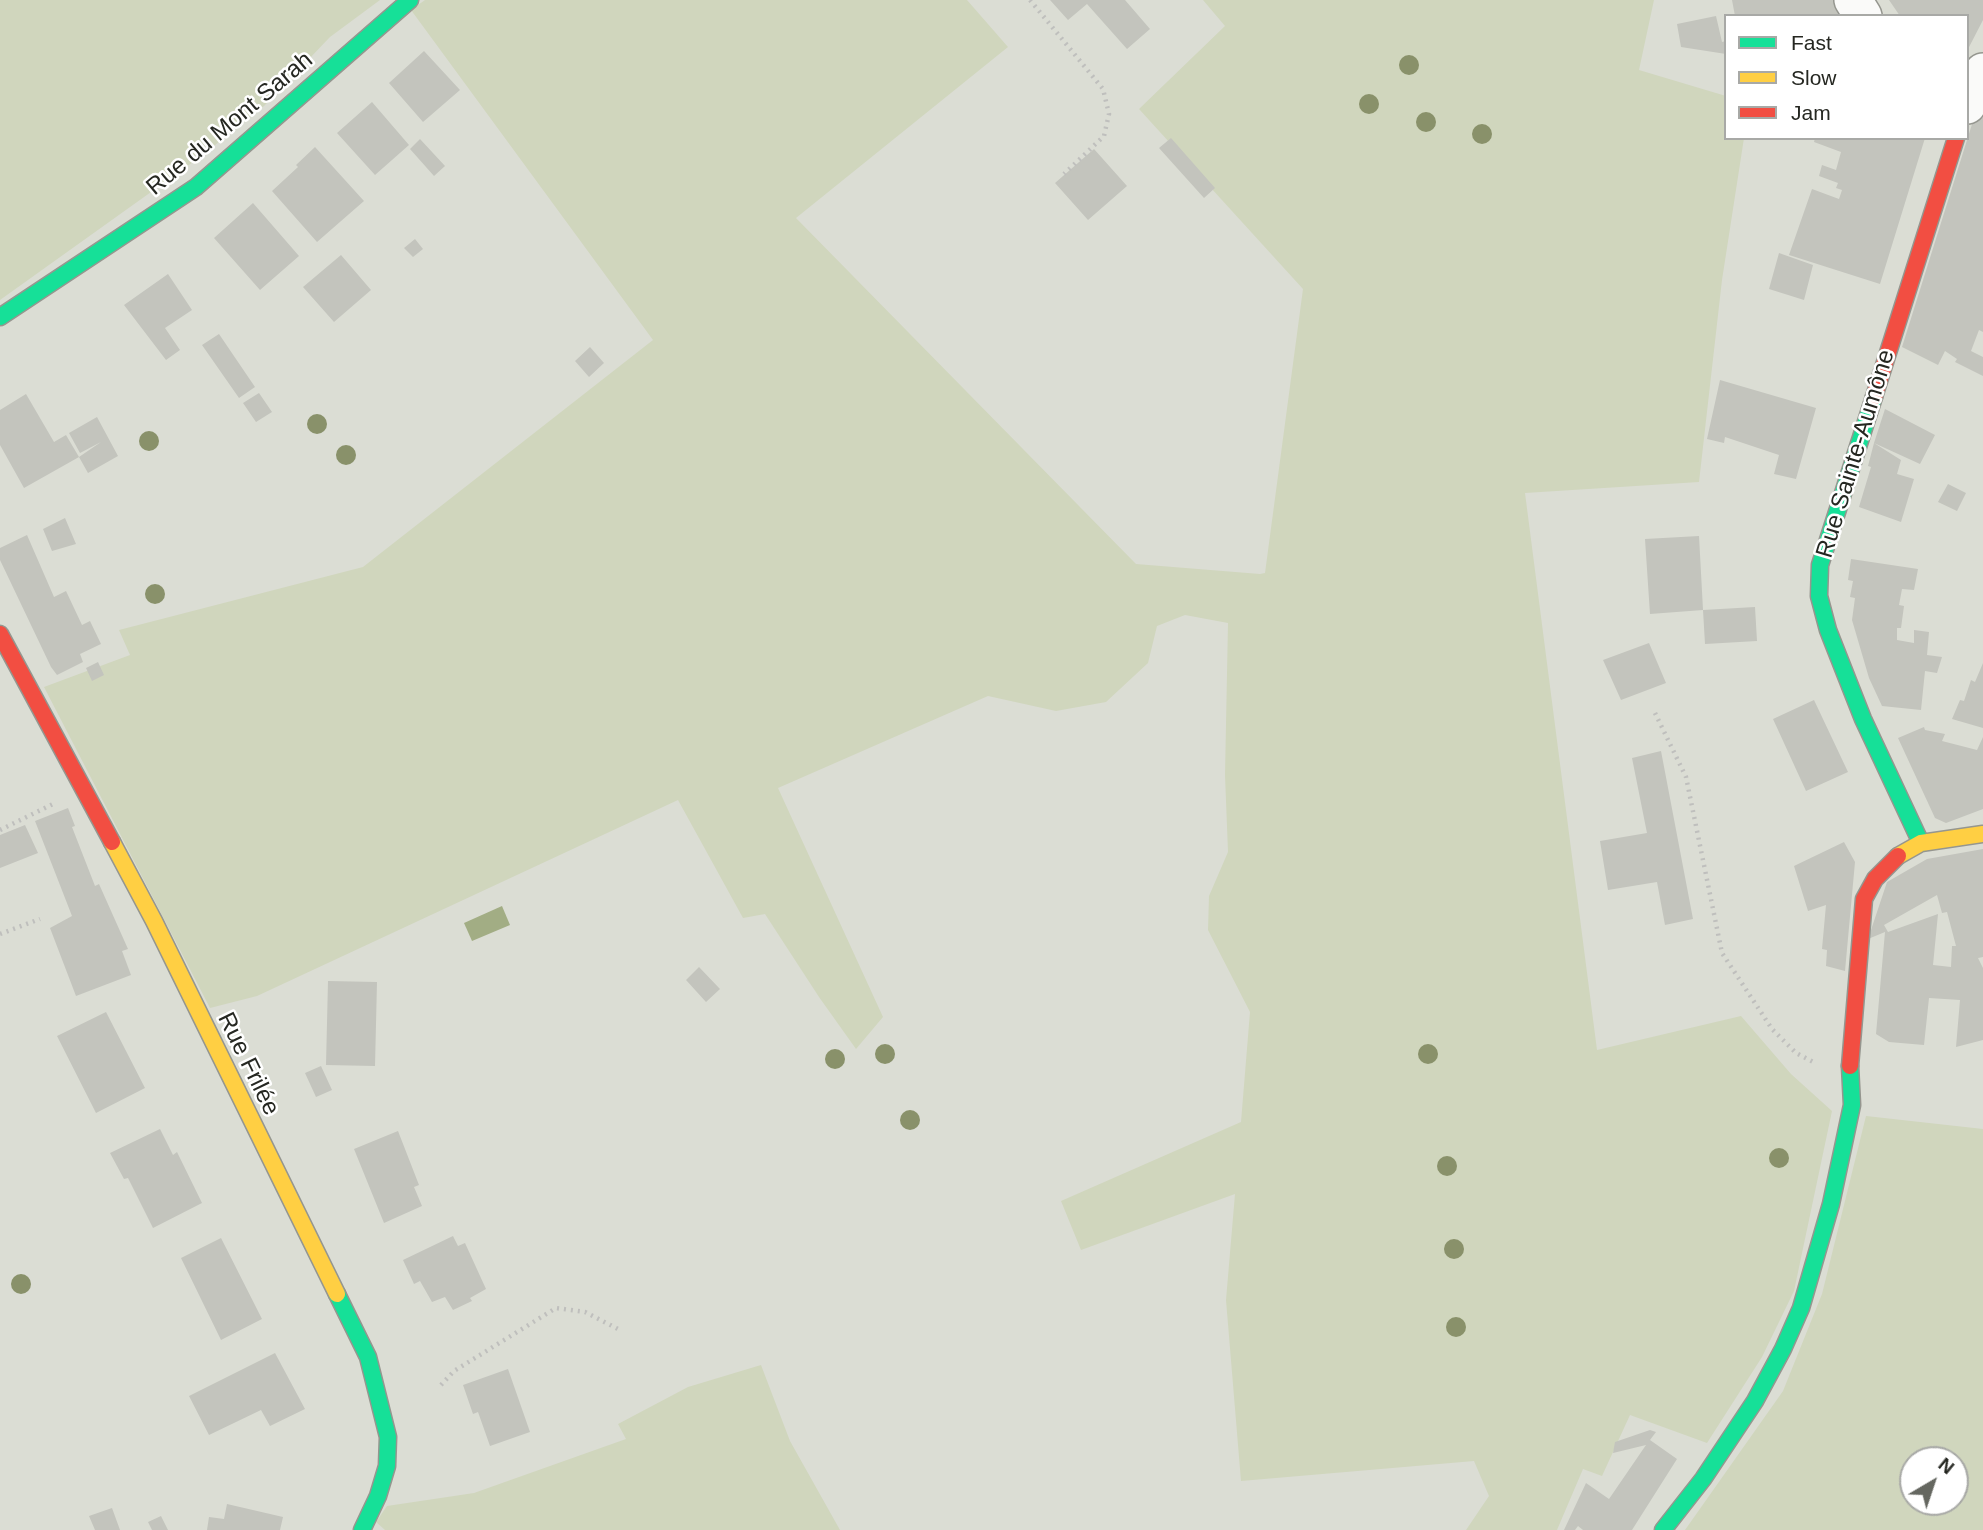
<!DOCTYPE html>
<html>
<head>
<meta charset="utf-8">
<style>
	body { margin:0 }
	#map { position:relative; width:1983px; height:1530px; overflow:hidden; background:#dbddd4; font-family:Arial,sans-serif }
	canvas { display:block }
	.legend { position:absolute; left:1724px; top:14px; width:245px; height:126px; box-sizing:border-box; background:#fff; border:2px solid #a8a9a6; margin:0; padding:9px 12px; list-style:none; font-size:21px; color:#252721 }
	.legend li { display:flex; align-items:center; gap:14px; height:35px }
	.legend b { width:35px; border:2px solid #a8a9a6 }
	.north { position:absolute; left:1899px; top:1446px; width:70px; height:70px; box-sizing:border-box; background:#fff; border:2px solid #a8a9a6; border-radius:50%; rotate:39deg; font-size:19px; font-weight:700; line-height:28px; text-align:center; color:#252721 }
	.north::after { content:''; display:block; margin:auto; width:24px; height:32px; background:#656760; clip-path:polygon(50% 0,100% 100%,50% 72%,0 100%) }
</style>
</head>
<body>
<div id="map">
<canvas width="1983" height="1530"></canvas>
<ul class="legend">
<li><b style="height:9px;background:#16e098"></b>Fast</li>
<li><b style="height:9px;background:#ffcf43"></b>Slow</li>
<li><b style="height:9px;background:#f24e42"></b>Jam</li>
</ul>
<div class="north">N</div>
</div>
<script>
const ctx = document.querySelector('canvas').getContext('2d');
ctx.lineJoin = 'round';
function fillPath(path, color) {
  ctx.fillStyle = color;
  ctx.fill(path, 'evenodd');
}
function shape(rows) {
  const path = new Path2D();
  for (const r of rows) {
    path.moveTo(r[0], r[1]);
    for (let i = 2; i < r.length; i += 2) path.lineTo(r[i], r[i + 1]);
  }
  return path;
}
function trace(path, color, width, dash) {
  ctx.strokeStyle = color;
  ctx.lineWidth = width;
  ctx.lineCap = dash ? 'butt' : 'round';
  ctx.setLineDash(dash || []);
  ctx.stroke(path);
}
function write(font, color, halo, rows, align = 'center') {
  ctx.font = font + ' Arial,sans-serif';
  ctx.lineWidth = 5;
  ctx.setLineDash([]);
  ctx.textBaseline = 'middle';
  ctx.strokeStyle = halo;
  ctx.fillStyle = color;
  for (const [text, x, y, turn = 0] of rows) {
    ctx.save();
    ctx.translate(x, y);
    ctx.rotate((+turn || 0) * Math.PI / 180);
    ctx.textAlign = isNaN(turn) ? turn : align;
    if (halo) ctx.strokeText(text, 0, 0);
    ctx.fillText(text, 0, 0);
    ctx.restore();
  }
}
const green = shape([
	[0,0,380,0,330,37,264,106,200,157,0,300],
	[425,0,967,0,1008,47,796,218,1136,564,1260,574,1265,573,1303,289,1139,109,1225,26,1203,0,1654,0,1639,70,1726,96,1726,138,1744,138,1722,280,1699,482,1525,493,1597,1050,1741,1016,1791,1074,1832,1111,1794,1291,1762,1357,1707,1443,1630,1415,1602,1476,1583,1469,1557,1530,1466,1530,1489,1496,1474,1461,1241,1481,1226,1300,1235,1194,1081,1250,1061,1201,1241,1122,1250,1012,1208,930,1209,896,1228,852,1225,775,1228,623,1185,615,1157,626,1148,663,1106,702,1056,711,988,696,778,788,883,1017,856,1049,819,997,765,914,743,918,678,800,257,996,210,1008,44,687,130,655,119,630,363,567,653,340,411,10],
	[1866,1116,1983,1129,1983,1530,1685,1530,1783,1391,1822,1294],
	[1913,1460,1955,1460,1955,1502,1913,1502],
	[761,1365,790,1441,840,1530,385,1530,376,1522,387,1506,474,1493,626,1439,618,1424,688,1387]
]);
const water = shape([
	[502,906,510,925,472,941,464,923]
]);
const building = shape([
	[1050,0,1125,0,1150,29,1127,49,1087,4,1068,20],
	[1732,0,1842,0,1845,16,1735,16],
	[1889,0,1983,0,1983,20,1967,51,1967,16,1900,16],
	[1716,16,1722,42,1726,41,1726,54,1681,47,1677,24],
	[424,51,460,90,423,122,389,83],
	[372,102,409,145,375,175,337,133],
	[1980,118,1983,118,1983,332,1979,330,1971,351,1983,357,1983,376,1955,362,1957,359,1945,351,1938,365,1902,347,1973,121],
	[1171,138,1215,188,1204,198,1159,148],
	[1815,138,1841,140,1842,138,1925,138,1880,284,1789,255,1812,189,1839,199,1842,190,1836,188,1838,183,1819,176,1822,165,1836,170,1841,152,1814,142],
	[420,139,445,166,434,176,410,149],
	[315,147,364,201,317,242,272,191,298,167,296,165],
	[1094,149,1127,186,1088,220,1055,183],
	[253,203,299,256,260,290,214,238],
	[415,239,423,249,413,257,404,248],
	[1779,253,1813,265,1804,300,1769,289],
	[341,255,371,290,334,322,303,287],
	[168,274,192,310,165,328,180,350,166,360,124,305],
	[219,334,255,387,239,398,202,345],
	[590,347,604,363,589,377,575,361],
	[1720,380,1816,408,1796,479,1774,474,1779,455,1725,437,1724,443,1707,439],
	[259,393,272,412,256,422,243,403],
	[26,394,54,442,66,435,79,457,24,488,0,445,0,410],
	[1885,409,1935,435,1920,464,1874,443,1901,460,1897,474,1914,479,1901,522,1859,507,1871,467,1868,466,1874,443],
	[97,417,118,456,88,473,79,457,101,442,80,453,69,433],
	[1948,484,1966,493,1957,511,1938,502],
	[65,518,76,544,52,551,43,529],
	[27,535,54,597,66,591,82,625,90,621,101,644,80,654,83,662,57,675,51,667,0,560,0,548],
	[1699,536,1703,610,1755,607,1757,641,1705,644,1703,610,1650,614,1645,539],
	[1851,559,1918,569,1914,590,1902,589,1899,605,1904,606,1901,628,1897,628,1897,640,1914,643,1914,630,1929,632,1927,655,1942,657,1937,673,1925,671,1921,710,1882,706,1869,678,1852,620,1855,598,1850,597,1853,581,1848,580],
	[1649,643,1666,683,1621,700,1603,660],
	[98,662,104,675,92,681,86,668],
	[1983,663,1983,728,1952,719,1960,700,1964,701,1971,680,1975,682],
	[1814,700,1848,772,1806,791,1773,719],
	[1924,727,1925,730,1945,734,1942,741,1977,750,1983,737,1983,809,1946,823,1935,818,1898,738],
	[1661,751,1693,919,1665,925,1657,882,1608,890,1600,841,1647,833,1632,758],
	[68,808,75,826,72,827,95,886,99,884,128,949,122,951,131,975,76,996,50,928,72,916,35,821],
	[25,825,38,853,0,868,0,835],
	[1844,842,1855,862,1845,971,1826,966,1827,950,1822,949,1826,905,1808,911,1794,866],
	[1983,849,1983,957,1978,958,1983,968,1983,1040,1956,1047,1960,1000,1929,998,1924,1045,1889,1042,1876,1034,1885,932,1868,939,1887,882,1927,859],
	[1937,895,1942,913,1947,912,1956,946,1952,946,1951,967,1933,965,1938,914,1888,932,1884,925],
	[699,967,720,989,706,1002,686,980],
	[328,981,377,982,375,1066,326,1065],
	[106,1012,145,1088,96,1113,57,1036],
	[321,1066,332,1090,316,1097,305,1073],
	[160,1129,173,1155,177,1152,202,1203,153,1228,128,1178,124,1179,110,1153],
	[398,1131,419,1185,414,1187,422,1206,384,1223,354,1149],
	[453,1236,458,1246,465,1243,486,1289,470,1298,472,1301,453,1310,445,1297,432,1302,420,1281,414,1284,403,1260],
	[221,1238,262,1319,221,1340,181,1258],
	[275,1353,305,1409,270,1426,261,1410,209,1435,189,1396],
	[508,1369,530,1432,490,1446,478,1412,473,1414,463,1385],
	[1650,1430,1656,1432,1650,1440,1677,1459,1632,1530,1583,1530,1578,1526,1575,1530,1564,1530,1586,1483,1609,1499,1646,1445,1613,1453,1615,1442],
	[227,1504,283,1517,280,1530,207,1530,209,1517,224,1519],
	[112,1508,120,1530,95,1530,89,1516],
	[161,1516,168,1530,152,1530,148,1522]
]);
const path = shape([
	[1030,0,1103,89,1109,114,1104,136,1064,174],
	[1655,713,1686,777,1722,953,1772,1029,1796,1053,1815,1063],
	[0,830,53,804],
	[0,934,40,919],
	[441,1385,454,1371,556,1308,585,1312,620,1330]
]);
const street = shape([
	[1853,0,1863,16],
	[1967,105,1983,72]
]);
const fast = shape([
	[0,317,196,187,410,0],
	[1874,397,1820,565,1819,596,1828,630,1863,719,1921,843],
	[337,1294,368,1357,388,1437,387,1466,378,1496,362,1530],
	[1663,1530,1703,1479,1755,1401,1783,1349,1801,1308,1831,1204,1852,1105,1850,1066]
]);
const slow = shape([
	[112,842,154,921,337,1294],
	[1898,856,1921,843,1983,834]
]);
const jam = shape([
	[1874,397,1956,138],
	[0,634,112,842],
	[1850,1066,1864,899,1875,879,1898,856]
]);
const trees = [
	[1409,65],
	[1369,104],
	[1426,122],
	[1482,134],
	[317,424],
	[149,441],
	[346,455],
	[155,594],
	[885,1054],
	[1428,1054],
	[835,1059],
	[910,1120],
	[1779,1158],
	[1447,1166],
	[1454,1249],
	[21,1284],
	[1456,1327]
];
const streetNames = [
	["Rue du Mont Sarah",230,124,-40],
	["Rue Sainte-Aumône",1856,454,-73],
	["Rue Frilée",248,1064,64]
];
fillPath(green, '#d0d6bd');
fillPath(water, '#a2ad84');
fillPath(building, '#c3c4bd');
trace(street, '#95968f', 40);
trace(fast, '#95968f', 19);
trace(slow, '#95968f', 19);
trace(jam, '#95968f', 19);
trace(path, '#bfbfbd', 4.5, [2, 5]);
trace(street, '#fafaf9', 37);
trace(fast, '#16e098', 16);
trace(slow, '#ffcf43', 16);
trace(jam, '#f24e42', 16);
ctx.fillStyle = '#89916a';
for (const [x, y] of trees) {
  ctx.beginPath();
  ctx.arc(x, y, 10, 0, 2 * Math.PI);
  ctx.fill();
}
write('24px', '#252721', '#fff', streetNames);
</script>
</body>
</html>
